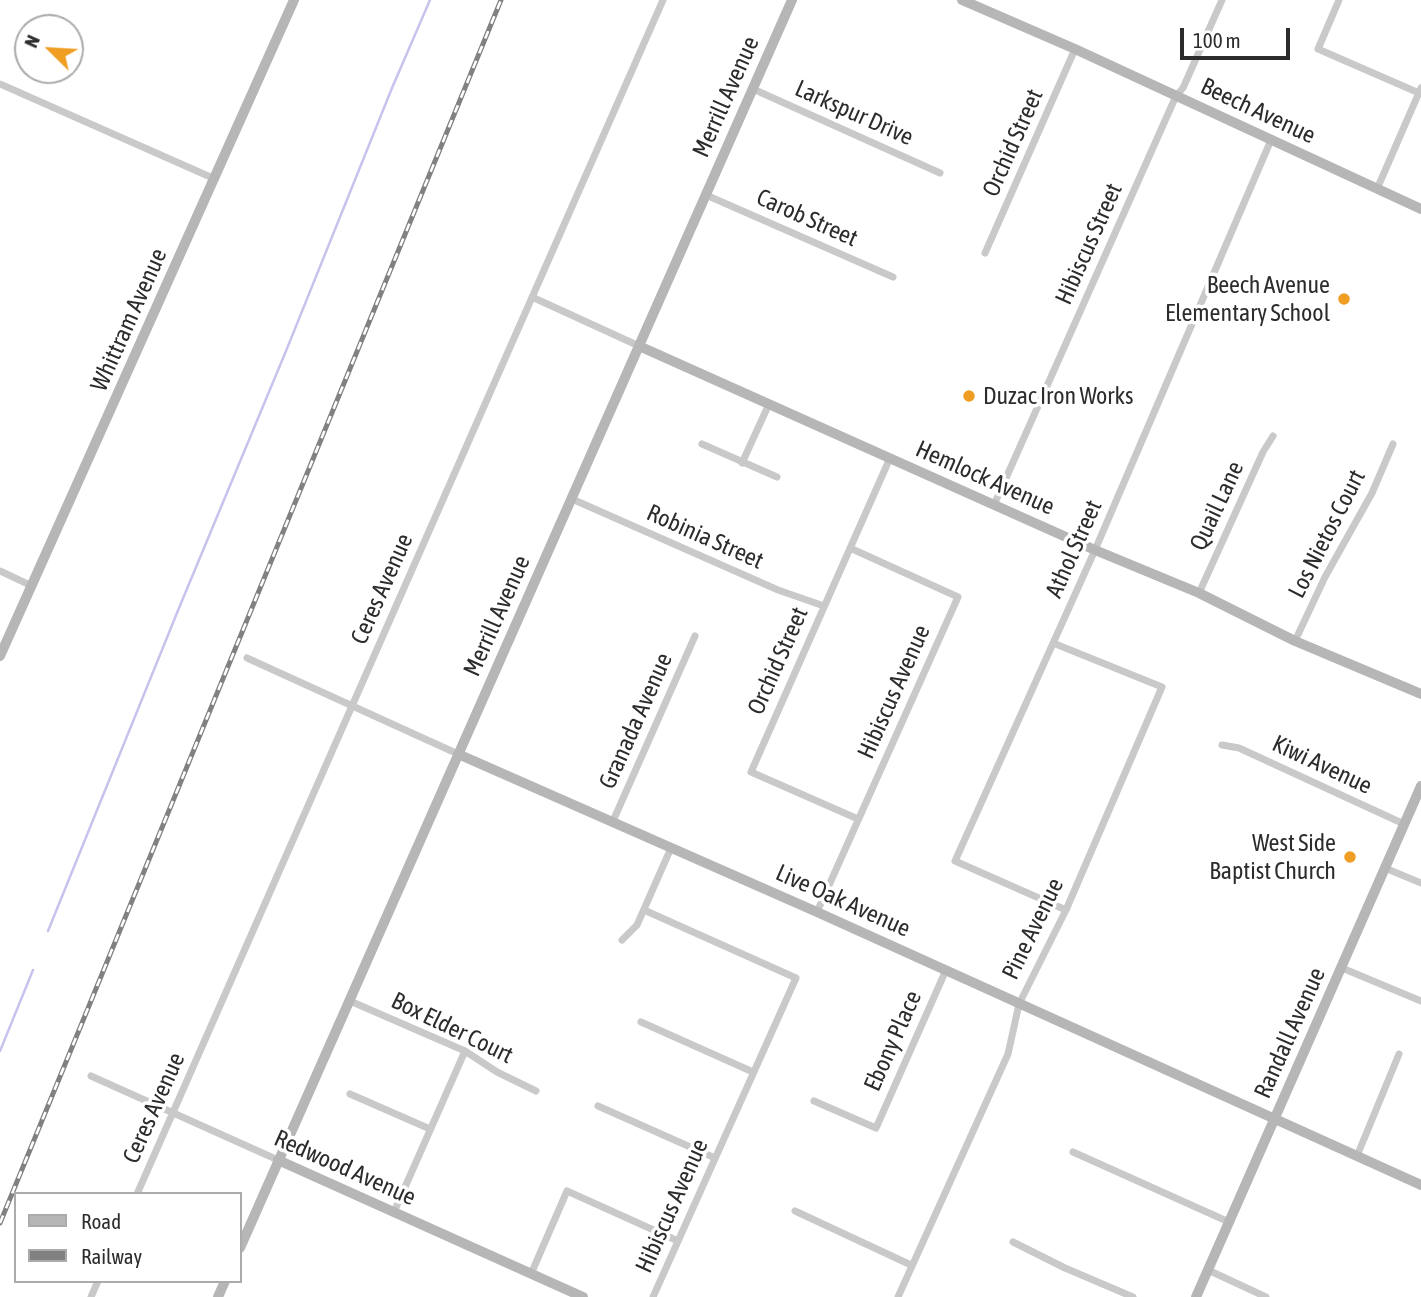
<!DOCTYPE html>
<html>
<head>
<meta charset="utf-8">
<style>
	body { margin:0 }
	#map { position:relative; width:1421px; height:1297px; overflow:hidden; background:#fff; font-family:"Asap Condensed",sans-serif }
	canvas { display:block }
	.legend { position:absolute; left:14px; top:1192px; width:228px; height:91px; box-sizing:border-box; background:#fff; border:2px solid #ababab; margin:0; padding:9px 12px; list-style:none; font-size:21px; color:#2c2c2c }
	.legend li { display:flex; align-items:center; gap:14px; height:35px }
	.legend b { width:35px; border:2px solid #ababab }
	.north { position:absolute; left:14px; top:14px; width:70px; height:70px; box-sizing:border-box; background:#fff; border:2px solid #ababab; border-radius:50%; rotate:294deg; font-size:19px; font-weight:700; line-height:28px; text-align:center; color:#2c2c2c }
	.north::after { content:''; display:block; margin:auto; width:24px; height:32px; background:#ef9e23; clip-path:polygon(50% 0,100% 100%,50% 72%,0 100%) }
	.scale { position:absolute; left:1180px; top:28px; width:110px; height:32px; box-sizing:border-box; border:4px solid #2c2c2c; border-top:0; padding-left:9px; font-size:21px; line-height:24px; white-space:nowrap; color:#2c2c2c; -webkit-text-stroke:5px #fff; paint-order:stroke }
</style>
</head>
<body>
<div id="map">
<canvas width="1421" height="1297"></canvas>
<ul class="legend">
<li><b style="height:9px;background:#b6b6b6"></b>Road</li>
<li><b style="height:9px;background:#818181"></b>Railway</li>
</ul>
<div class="north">N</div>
<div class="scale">100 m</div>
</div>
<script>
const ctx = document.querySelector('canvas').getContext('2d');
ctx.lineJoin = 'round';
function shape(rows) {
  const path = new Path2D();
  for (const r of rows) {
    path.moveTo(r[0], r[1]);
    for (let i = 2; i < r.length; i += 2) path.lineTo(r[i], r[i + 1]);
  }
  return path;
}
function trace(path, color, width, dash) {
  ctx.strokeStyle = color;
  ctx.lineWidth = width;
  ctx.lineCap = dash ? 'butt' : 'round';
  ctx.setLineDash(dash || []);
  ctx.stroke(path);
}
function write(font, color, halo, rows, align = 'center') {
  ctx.font = font + ' "Asap Condensed",sans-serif';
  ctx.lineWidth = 7;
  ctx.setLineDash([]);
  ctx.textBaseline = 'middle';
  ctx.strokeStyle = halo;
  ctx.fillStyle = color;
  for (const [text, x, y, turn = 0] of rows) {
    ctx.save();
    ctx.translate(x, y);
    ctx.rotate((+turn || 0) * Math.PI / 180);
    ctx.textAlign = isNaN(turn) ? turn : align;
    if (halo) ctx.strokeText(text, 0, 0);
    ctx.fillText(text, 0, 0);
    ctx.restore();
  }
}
const stream = shape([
	[48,931,179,608,286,351,392,88,430,0],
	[0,1051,33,970]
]);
const street = shape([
	[1339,0,1318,49,1419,93],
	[0,84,215,179],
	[753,89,940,173],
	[1377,189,1421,88],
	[706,195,893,277],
	[985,253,1075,49],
	[532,297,639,346],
	[702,444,777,477],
	[742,463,769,404],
	[572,499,778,590,824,606],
	[994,505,1176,96,1183,88,1222,0],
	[0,571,32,586],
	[1199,593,1263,452,1273,436],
	[1295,641,1325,577,1372,493,1393,444],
	[247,658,458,754],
	[1222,745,1239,748,1404,824],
	[858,819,751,772,890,458],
	[613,821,695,636],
	[1385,868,1421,883],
	[644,910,796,978,653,1297],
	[1066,910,955,861,1095,550,1271,140],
	[817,912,958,597,850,548],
	[622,940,637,925,671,848],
	[1342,968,1421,1001],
	[350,1001,465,1051,497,1072,536,1091],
	[641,1022,753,1072],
	[91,1076,278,1160],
	[350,1094,430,1129],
	[814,1101,876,1128,946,970],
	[598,1106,715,1158],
	[1073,1152,1229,1222],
	[1357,1156,1399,1054],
	[137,1194,663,0],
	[795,1211,911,1265],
	[394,1212,465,1051],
	[1013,1242,1065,1268,1133,1297],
	[1208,1270,1266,1297],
	[531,1274,567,1191,678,1241],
	[91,1297,98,1281],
	[898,1297,1008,1054,1019,1004,1066,910,1162,687,1053,643]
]);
const secondary = shape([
	[962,0,1075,49,1421,209],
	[639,346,1095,550,1199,593,1295,641,1421,694],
	[0,656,294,0],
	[458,754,817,912,1421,1185],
	[278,1160,583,1297],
	[240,1248,792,0],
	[218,1297,225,1281],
	[1196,1297,1421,786]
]);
const rail = shape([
	[0,1223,501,0]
]);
const markers = [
	[1344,299,7,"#ef9e23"],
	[969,396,7,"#ef9e23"],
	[1350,857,7,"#ef9e23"]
];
const streetNames = [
	["Merrill Avenue",726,97,-66],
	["Beech Avenue",1258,111,25],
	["Larkspur Drive",854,113,24],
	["Orchid Street",1013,143,-66],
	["Carob Street",807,218,24],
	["Hibiscus Street",1089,244,-66],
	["Whittram Avenue",129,320,-66],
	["Hemlock Avenue",985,478,24],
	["Quail Lane",1217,506,-65],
	["Los Nietos Court",1327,534,-63],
	["Robinia Street",705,537,24],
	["Athol Street",1074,549,-66],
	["Ceres Avenue",382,589,-66],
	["Merrill Avenue",497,616,-66],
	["Orchid Street",778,661,-66],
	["Hibiscus Avenue",894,692,-66],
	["Granada Avenue",636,721,-66],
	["Kiwi Avenue",1322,765,25],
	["Live Oak Avenue",843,901,24],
	["Pine Avenue",1033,929,-64],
	["Box Elder Court",452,1028,26],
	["Randall Avenue",1290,1033,-66],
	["Ebony Place",893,1041,-66],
	["Ceres Avenue",154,1108,-66],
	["Redwood Avenue",345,1168,24],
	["Hibiscus Avenue",672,1206,-66]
];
const poiNames = [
	["Beech Avenue",1330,285],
	["Elementary School",1330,313],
	["Duzac Iron Works",983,396,"left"],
	["West Side",1336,843],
	["Baptist Church",1336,871]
];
trace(stream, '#c6c3ed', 2.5);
trace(street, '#c9c9c9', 7);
trace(secondary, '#b6b6b6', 10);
trace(rail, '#818181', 5);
trace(rail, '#fff', 2.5, [8]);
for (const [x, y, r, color] of markers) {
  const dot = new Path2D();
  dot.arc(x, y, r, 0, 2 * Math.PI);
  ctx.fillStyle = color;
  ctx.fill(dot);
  trace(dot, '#fff', 2.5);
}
write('24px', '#2c2c2c', '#fff', streetNames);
write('24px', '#2c2c2c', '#fff', poiNames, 'right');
</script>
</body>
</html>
